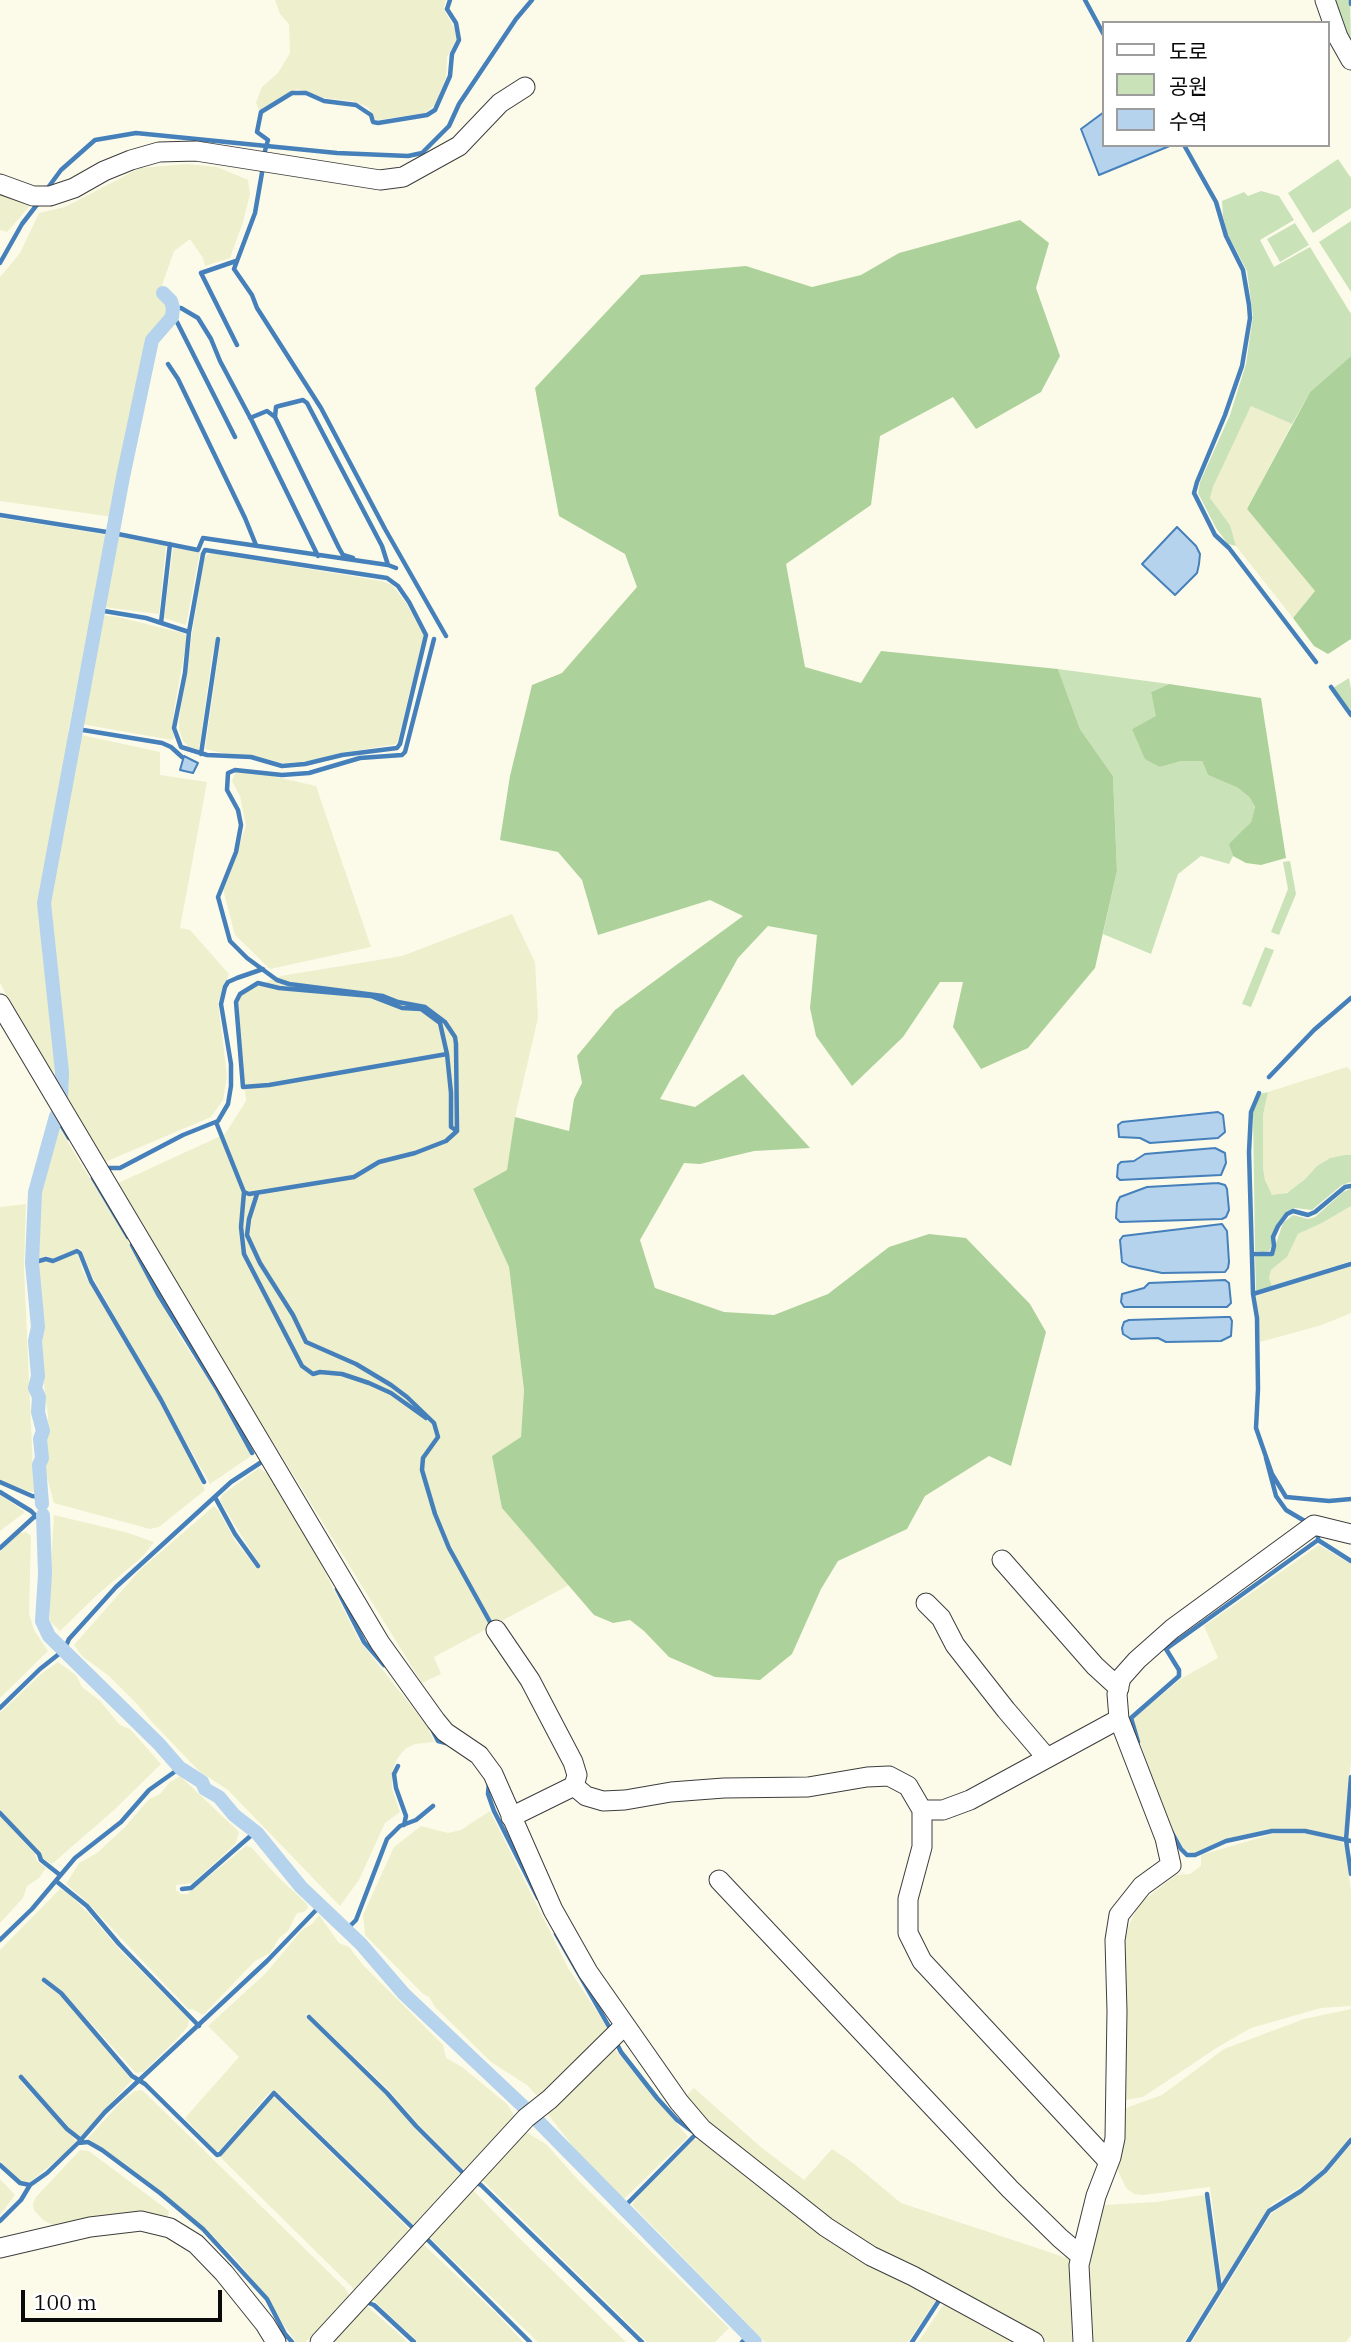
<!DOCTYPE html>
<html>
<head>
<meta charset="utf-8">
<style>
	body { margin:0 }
	#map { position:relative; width:1351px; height:2342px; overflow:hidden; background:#fcfbea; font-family:"IBM Plex Serif","Noto Sans KR",serif }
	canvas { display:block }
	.legend { position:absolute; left:1102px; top:21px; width:228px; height:126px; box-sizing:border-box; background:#fff; border:2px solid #9d9d9d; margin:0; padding:9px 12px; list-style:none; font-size:21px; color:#0a0a0a }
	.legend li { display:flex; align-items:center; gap:14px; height:35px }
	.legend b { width:35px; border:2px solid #9d9d9d }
	.scale { position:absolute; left:21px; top:2290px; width:201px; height:32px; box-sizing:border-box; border:4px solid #0a0a0a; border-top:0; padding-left:9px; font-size:21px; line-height:24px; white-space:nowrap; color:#0a0a0a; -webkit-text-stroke:5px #fff; paint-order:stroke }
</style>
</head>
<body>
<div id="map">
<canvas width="1351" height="2342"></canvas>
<ul class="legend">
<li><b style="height:9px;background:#fff"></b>도로</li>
<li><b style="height:19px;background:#cae2b8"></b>공원</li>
<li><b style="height:19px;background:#b5d3ed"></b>수역</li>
</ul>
<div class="scale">100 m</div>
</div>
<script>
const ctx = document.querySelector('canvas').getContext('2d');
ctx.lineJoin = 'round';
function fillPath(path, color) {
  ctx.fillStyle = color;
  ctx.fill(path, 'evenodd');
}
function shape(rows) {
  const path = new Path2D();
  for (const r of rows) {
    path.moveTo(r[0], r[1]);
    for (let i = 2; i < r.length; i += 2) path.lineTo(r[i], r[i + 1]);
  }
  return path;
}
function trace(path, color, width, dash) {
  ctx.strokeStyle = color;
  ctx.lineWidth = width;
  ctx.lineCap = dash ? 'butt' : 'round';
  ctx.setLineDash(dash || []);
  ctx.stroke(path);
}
const farmland = shape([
	[275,0,446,0,444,6,445,12,454,27,457,38,447,57,446,77,436,104,425,113,378,120,374,119,368,107,352,101,324,98,297,89,259,110,256,103,262,87,278,73,290,53,289,24,280,14],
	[187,164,217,167,248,180,250,194,243,222,230,258,205,266,203,258,190,239,174,251,160,291,169,302,171,309,170,315,150,337,113,517,0,501,0,277,20,253,39,213,65,207,140,168],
	[0,190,34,201,7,232,0,230],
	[1251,406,1292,424,1247,509,1315,591,1293,618,1236,546,1230,525,1210,498,1213,487],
	[0,518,108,535,68,732,160,752,160,775,207,782,180,928,190,930,229,974,218,1002,227,1076,223,1100,211,1117,105,1162,25,1030,0,983],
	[116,536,166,546,159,614,103,607],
	[173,548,200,552,186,625,164,618],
	[212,553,382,581,392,585,406,603,424,635,397,744,341,753,303,762,282,763,251,755,236,756,205,749,221,636,217,637,212,656,199,750,189,747,183,741,179,729,179,720,193,627,204,560,207,554],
	[101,615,118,617,183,633,187,637,174,711,172,730,174,737,172,740,81,724],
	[237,768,316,786,371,947,270,969,235,935,223,889,246,826,240,796,232,781],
	[512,914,535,962,538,1018,515,1117,508,1170,473,1190,509,1267,524,1390,521,1437,502,1508,569,1585,434,1657,441,1674,422,1683,114,1185,225,1134,246,1101,238,1017,239,996,256,986,281,976,402,956],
	[1347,1067,1351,1071,1351,1155,1330,1158,1317,1166,1295,1189,1280,1195,1272,1195,1265,1180,1263,1168,1263,1115,1268,1092],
	[58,1126,129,1243,180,1337,215,1390,251,1456,210,1484,92,1276,82,1251,79,1248,53,1259,48,1256,36,1259,37,1192],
	[26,1204,24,1268,34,1492,22,1490,0,1480,0,1207],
	[1351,1206,1351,1261,1272,1286,1269,1278,1271,1270,1287,1257,1298,1234,1322,1223],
	[78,1253,83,1272,163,1407,205,1490,159,1527,150,1529,54,1503,46,1473,48,1415,41,1364,43,1323,37,1265,46,1261,54,1263],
	[1351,1266,1351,1313,1322,1325,1260,1342,1256,1296],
	[259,1468,268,1474,309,1540,359,1640,427,1726,434,1742,415,1744,405,1749,397,1759,392,1771,392,1789,400,1812,385,1823,359,1880,340,1906,228,1790,199,1771,152,1722,136,1703,109,1676,82,1656,74,1645,140,1570,214,1506,218,1510,236,1542,257,1569,261,1567,220,1501,222,1495],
	[0,1495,25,1512,0,1531],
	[54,1515,125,1532,154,1542,143,1556,97,1595,60,1631,50,1621,49,1596],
	[26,1532,31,1536,29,1614,34,1630,48,1651,0,1698,0,1552,19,1533],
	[1319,1545,1351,1564,1351,1760,1344,1838,1305,1829,1270,1829,1225,1839,1195,1853,1191,1852,1184,1849,1170,1825,1152,1779,1133,1719,1182,1678,1218,1658,1204,1626],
	[58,1662,76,1675,82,1687,100,1701,120,1725,130,1729,161,1764,114,1810,52,1864,42,1858,0,1809,0,1713,41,1674],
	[180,1776,239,1832,236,1843,219,1859,192,1883,176,1885,176,1890,181,1894,187,1894,246,1846,252,1848,277,1876,307,1904,308,1908,304,1912,297,1913,288,1931,279,1938,270,1953,255,1961,203,2015,192,2009,189,2010,85,1900,66,1884,79,1863,97,1853,125,1827,149,1799,160,1794,169,1783],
	[490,1811,568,1968,610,2031,540,2099,527,2085,491,2062,435,2007,429,1997,423,1994,365,1935,363,1915,394,1847,421,1826,448,1833,461,1830],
	[0,1816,35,1854,37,1861,46,1868,39,1878,27,1886,23,1898,0,1923],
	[1272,1834,1308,1834,1332,1839,1342,1842,1345,1847,1351,1891,1351,2006,1321,2008,1251,2028,1218,2047,1143,2097,1125,2100,1124,2067,1127,2050,1123,1950,1129,1925,1139,1904,1176,1875,1190,1874,1201,1866,1201,1855],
	[60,1889,67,1892,91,1916,119,1949,189,2019,188,2026,177,2039,143,2072,136,2073,61,1990,43,1978,43,1983,60,1995,132,2080,81,2136,76,2135,23,2076,19,2076,22,2083,76,2141,65,2153,30,2182,20,2181,0,2161,0,1950],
	[319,1915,339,1943,349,1947,363,1965,443,2045,446,2058,462,2067,507,2104,515,2117,469,2175,417,2123,389,2090,308,2013,306,2017,386,2095,418,2132,465,2179,419,2230,275,2090,268,2094,219,2151,216,2151,185,2118,239,2057,208,2026,266,1973,302,1930,312,1924],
	[1351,2009,1351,2136,1323,2170,1299,2188,1272,2204,1222,2282,1210,2187,1143,2195,1134,2194,1126,2188,1118,2171,1117,2163,1122,2150,1126,2108,1162,2095,1224,2049,1304,2019],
	[613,2047,688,2137,623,2200,574,2148,544,2109],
	[694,2088,762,2148,804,2180,832,2149,853,2163,901,2203,1070,2259,1072,2342,1048,2342,873,2249,825,2216,734,2146,684,2098],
	[142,2090,345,2288,351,2298,311,2338,305,2342,296,2342,281,2321,269,2299,234,2257,205,2228,161,2191,88,2138,123,2100,135,2091],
	[274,2097,414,2234,356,2294,352,2287,220,2157,270,2098],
	[526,2132,546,2144,581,2183,729,2328,715,2342,647,2342,483,2181,481,2177],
	[694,2139,702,2141,753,2183,852,2255,936,2300,908,2342,765,2342,632,2205,639,2195],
	[1351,2144,1351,2335,1346,2342,1192,2342,1271,2214,1327,2173],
	[80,2150,89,2151,169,2211,167,2221,57,2227,43,2220,34,2210,33,2204,36,2197],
	[0,2179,15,2195,0,2215],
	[471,2188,518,2237,626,2342,538,2342,427,2235],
	[1202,2195,1206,2196,1218,2289,1184,2342,1091,2342,1089,2275,1092,2245,1104,2205,1156,2202],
	[420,2241,498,2315,523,2342,418,2342,369,2296],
	[944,2304,1013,2342,918,2342],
	[366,2305,399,2334,407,2342,332,2342]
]);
const green = shape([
	[1333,0,1350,0,1351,45],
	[1338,159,1351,178,1351,208,1313,233,1288,193],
	[1261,191,1279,196,1294,220,1260,240,1274,267,1310,247,1351,314,1351,356,1310,392,1292,424,1251,406,1213,487,1210,498,1230,525,1236,546,1228,544,1216,528,1198,493,1200,482,1230,415,1246,364,1253,316,1247,271,1227,233,1223,216,1222,201,1244,192,1248,196],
	[1351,221,1351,292,1319,242],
	[1295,223,1309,245,1280,262,1267,239],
	[1058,669,1169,684,1151,692,1157,716,1132,729,1160,767,1182,761,1202,761,1208,775,1238,788,1251,799,1255,808,1251,822,1230,844,1233,856,1229,864,1201,856,1178,874,1151,954,1103,934,1117,871,1113,776,1080,729],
	[1349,678,1351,689,1351,712,1333,688],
	[1290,861,1296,894,1279,935,1271,932,1288,889,1283,862],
	[1265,947,1274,950,1251,1007,1242,1004],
	[1268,1092,1263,1115,1263,1168,1265,1180,1272,1195,1287,1193,1304,1180,1317,1166,1330,1158,1345,1155,1351,1155,1351,1182,1342,1185,1312,1210,1295,1208,1287,1211,1276,1225,1271,1237,1272,1246,1269,1251,1263,1252,1255,1251,1253,1113,1255,1103,1260,1094],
	[1351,1188,1351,1206,1322,1223,1298,1234,1287,1257,1271,1270,1269,1278,1272,1286,1256,1291,1255,1256,1272,1255,1283,1223,1293,1215,1308,1219,1315,1217,1342,1193]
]);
const forest = shape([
	[1020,220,1049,243,1036,288,1060,356,1041,392,976,429,953,397,880,436,871,505,786,564,805,667,861,683,881,651,1058,669,1080,729,1113,776,1117,871,1095,968,1028,1048,981,1069,953,1027,963,982,940,982,903,1037,852,1086,816,1036,810,1008,817,935,768,926,738,958,660,1099,695,1107,743,1074,810,1148,754,1151,700,1164,684,1163,640,1240,655,1288,724,1312,774,1315,828,1294,889,1247,929,1234,966,1238,1030,1304,1046,1332,1011,1466,989,1456,925,1496,907,1529,838,1561,821,1589,792,1654,760,1680,715,1677,669,1657,644,1631,630,1620,613,1623,594,1615,502,1508,492,1456,521,1437,524,1390,509,1267,473,1189,507,1170,515,1117,569,1131,574,1099,582,1083,577,1056,615,1010,743,916,710,900,598,935,582,880,558,852,500,840,510,776,532,685,562,673,637,587,625,554,559,516,535,388,641,275,746,266,812,287,861,275,899,253],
	[1351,356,1351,639,1328,654,1314,646,1293,618,1315,591,1247,509,1310,392],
	[1169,684,1261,698,1286,858,1261,865,1246,863,1233,856,1229,844,1251,822,1255,807,1250,798,1238,788,1208,775,1202,761,1182,761,1160,767,1145,759,1132,729,1156,716,1151,692]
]);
const water = shape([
	[1104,112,1104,145,1172,145,1099,175,1081,129,1104,112],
	[1177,527,1196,546,1200,554,1199,564,1197,573,1175,595,1142,564,1177,527],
	[184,756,198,763,193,773,180,770,184,756],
	[1218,1112,1223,1115,1225,1132,1218,1138,1150,1143,1140,1138,1119,1137,1118,1125,1122,1122,1218,1112],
	[1215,1148,1225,1153,1226,1163,1221,1175,1120,1180,1117,1177,1118,1165,1121,1162,1134,1161,1145,1154,1215,1148],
	[1218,1183,1225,1185,1227,1189,1229,1210,1226,1217,1222,1219,1120,1222,1116,1218,1117,1203,1120,1197,1147,1187,1218,1183],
	[1222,1224,1227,1231,1229,1262,1228,1268,1225,1272,1162,1273,1129,1266,1122,1262,1120,1240,1123,1236,1222,1224],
	[1225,1280,1229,1283,1231,1303,1227,1307,1124,1307,1121,1302,1122,1294,1144,1288,1149,1283,1225,1280],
	[1225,1317,1230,1317,1232,1321,1231,1336,1221,1341,1166,1342,1158,1338,1131,1339,1123,1334,1122,1328,1124,1322,1129,1320,1225,1317]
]);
const stream = shape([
	[1085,0,1104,35],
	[1351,0,1351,4],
	[1184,145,1216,202,1226,236,1243,270,1249,305,1250,318,1242,366,1225,415,1197,482,1194,493,1215,535,1229,548,1316,662],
	[263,158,268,140,257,132,261,112,292,93,306,93,324,101,356,105,371,115,373,122,378,123,427,115,435,110,450,76,452,54,459,40,456,23,447,9,450,0],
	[263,167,255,213,234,269,252,295,257,308,321,408,385,529,446,636],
	[47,189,61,170,95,140,136,133,337,153,408,156,422,153,449,126,459,104,516,19,532,0],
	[236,261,201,273,237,345],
	[0,263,22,224,39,202],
	[173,308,181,308,198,318,211,339,220,361,252,421,318,556],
	[172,317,177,322,235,437],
	[168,364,178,379,245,518,256,545],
	[275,417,339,548,343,555,353,558],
	[250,418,267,411,275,417,276,407,279,406,303,400,307,403,382,546,388,565],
	[0,515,113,533,198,550,203,538,388,565,396,568],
	[98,610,146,618,189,632,203,554,205,550,387,578,398,586,409,602,426,635,400,744,397,748,342,755,305,764,282,766,251,757,207,755,181,747,174,728,185,673,189,632],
	[161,623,170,544],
	[1331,687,1351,715],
	[77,729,162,743,171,747,182,757],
	[201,754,218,639],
	[440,1023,421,1009,402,1008,371,996,279,988,258,983,240,994,236,1002,243,1087,269,1085,447,1054],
	[440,1023,447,1054,451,1093,451,1127,457,1131],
	[1269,1077,1314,1030,1351,998],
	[1259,1093,1251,1112,1249,1152,1253,1294,1257,1318,1258,1389,1256,1428,1272,1474,1286,1497,1329,1501,1351,1499],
	[57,1118,69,1138],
	[216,1122,244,1192,249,1194,354,1177,379,1162,415,1153,446,1141,457,1131,456,1044,455,1037,445,1022,425,1007,398,1002,383,996,289,984,277,980,247,958,230,941,218,897,236,852,241,825,238,810,227,790,228,773,235,770,282,775,309,773,360,758,402,755,405,752,434,639],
	[106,1168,120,1168,183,1135,218,1121,228,1104,231,1086,231,1064,221,1004,225,987,228,982,237,978,263,969],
	[93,1178,128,1237],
	[244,1192,241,1227,244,1254,302,1366,313,1374,320,1372,342,1374,369,1383,391,1393,426,1418],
	[257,1194,249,1219,247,1235,260,1263,293,1315,306,1342,356,1364,391,1385,407,1397,434,1423,438,1437,423,1458,422,1470,435,1514,449,1548,490,1622],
	[132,1245,158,1294,217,1389,252,1453],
	[1252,1254,1272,1254,1274,1246,1273,1237,1278,1226,1287,1214,1293,1211,1308,1215,1315,1212,1345,1187,1351,1186],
	[32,1263,46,1259,53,1261,77,1251,80,1253,91,1281,161,1400,204,1482],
	[1253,1294,1351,1264],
	[1266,1458,1276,1496,1286,1510,1308,1523],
	[0,1482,32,1496,42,1497],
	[0,1492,31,1511,37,1517],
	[216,1499,235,1534,258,1566],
	[1318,1530,1318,1540,1351,1561],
	[0,1548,34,1517,43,1517],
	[337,1589,364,1642,384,1665],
	[0,1708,40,1669,64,1650,69,1639,116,1587,231,1482,260,1463],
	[433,1731,438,1741,446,1743],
	[1138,1742,1131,1718,1179,1676,1179,1670,1166,1649,1318,1540],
	[398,1766,394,1774,396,1788,406,1816,404,1825],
	[1351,1777,1346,1840,1351,1874],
	[489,1782,488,1794,494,1811,538,1898],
	[0,1813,39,1854,41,1860,60,1875],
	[1171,1831,1181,1849,1187,1855,1195,1855,1226,1841,1272,1831,1305,1831,1351,1841],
	[56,1881,87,1906,119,1944,199,2026],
	[182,1889,191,1888,255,1832],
	[345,1931,356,1920,387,1839,400,1826,416,1820,433,1806],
	[556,1934,611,2030],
	[0,1940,32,1909,75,1858,121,1822,149,1790,180,1768],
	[44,1980,61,1993,132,2076,145,2084,217,2155,220,2154,274,2093,415,2230],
	[309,2017,387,2093,416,2126,466,2176],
	[616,2042,621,2052,657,2098,677,2120,700,2137],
	[21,2077,67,2129,81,2140],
	[79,2142,105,2112,267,1961,320,1906],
	[0,2165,20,2183,30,2185,47,2173,78,2143,88,2142,102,2150,160,2193,203,2229,267,2299,285,2334,292,2342],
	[476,2183,481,2185,642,2342],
	[1207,2194,1220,2290],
	[623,2208,695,2135],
	[0,2221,21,2200,30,2185],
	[425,2237,530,2342],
	[364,2304,366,2302,374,2305,414,2342],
	[742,2342,749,2335],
	[912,2342,940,2299],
	[1188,2342,1269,2211,1301,2191,1325,2171,1351,2140]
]);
const canal = shape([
	[61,1099,62,1072,44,903,123,477,152,340,172,317,173,308,171,301,163,293],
	[42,1504,39,1465,42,1458,40,1439,43,1431,38,1412,39,1397,35,1388,38,1376,35,1341,38,1327,32,1263,35,1192,56,1116],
	[43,1515,45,1574,42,1621,49,1636,159,1744,180,1768,202,1782,205,1789,219,1797,234,1815,257,1833,301,1887,361,1944,404,1994,527,2110],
	[534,2117,755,2342]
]);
const minor = shape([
	[1325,0,1338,37,1351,60],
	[0,184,33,196,50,196,74,188,104,171,131,160,159,152,196,151,380,180,403,177,459,146,500,103,525,87],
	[0,1004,380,1643,436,1721,445,1732,479,1755,493,1774,553,1910,588,1972,679,2102,702,2129,826,2227,871,2256,913,2276,1034,2342],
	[1002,1560,1095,1666,1119,1688],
	[926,1603,941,1618,955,1645,1006,1710,1047,1758],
	[496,1630,530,1680,573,1762,577,1775,574,1786,511,1817],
	[574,1786,586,1796,603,1801,625,1800,671,1792,724,1788,808,1787,867,1777,889,1776,908,1786,922,1810,922,1847,908,1899,908,1933,922,1961,1109,2162],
	[922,1810,943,1810,970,1800,1119,1719],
	[719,1880,1010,2189,1060,2238,1081,2256],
	[0,2248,90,2227,141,2221,170,2228,196,2244,224,2273,265,2324,276,2342],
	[320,2342,526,2118,550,2099,625,2025],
	[1083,2342,1079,2265,1096,2196,1111,2157,1115,2138,1117,2011,1115,1940,1119,1915,1142,1886,1171,1865,1165,1838,1119,1719,1117,1694,1121,1678,1137,1660,1172,1629,1314,1525,1351,1534]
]);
fillPath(farmland, '#eeefcd');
fillPath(green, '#cae2b8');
fillPath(forest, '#add19a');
fillPath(water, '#b5d3ed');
trace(water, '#4580bb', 2);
trace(stream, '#4580bb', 4.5);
trace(canal, '#b5d3ed', 14);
trace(minor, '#3d3d3d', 21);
trace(minor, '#fff', 19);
</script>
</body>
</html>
